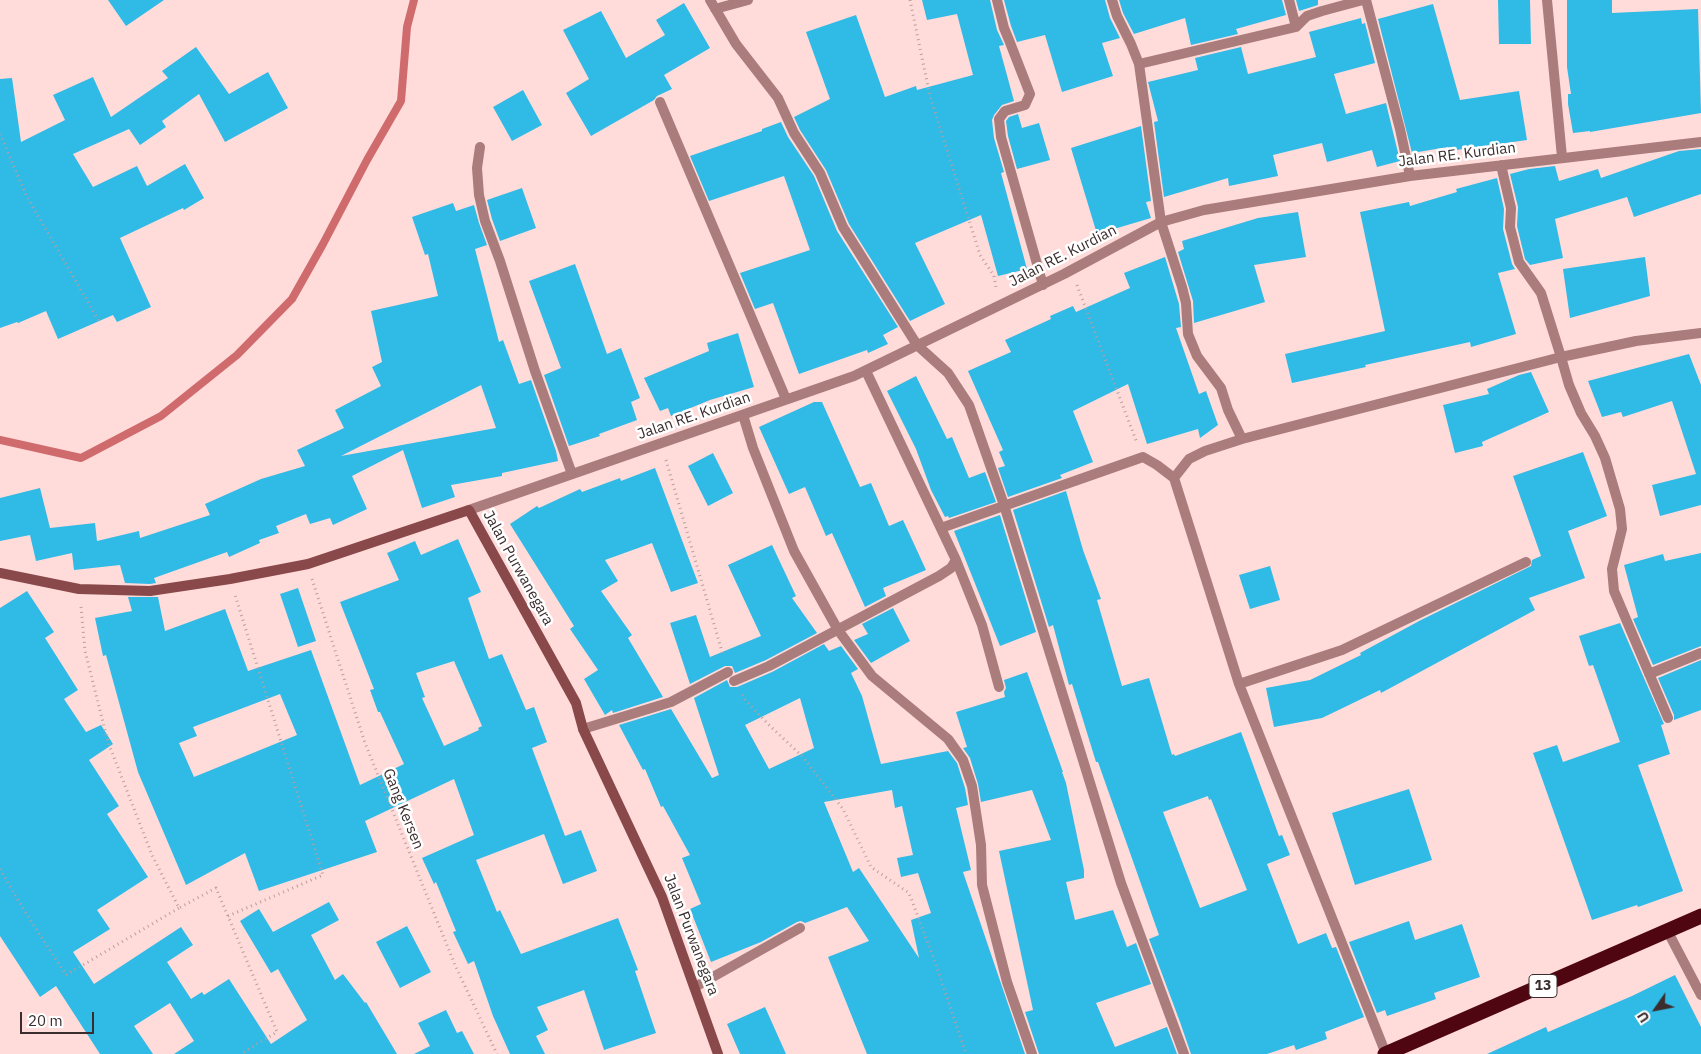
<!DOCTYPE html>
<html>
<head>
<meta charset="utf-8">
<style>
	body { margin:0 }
	#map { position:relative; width:1701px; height:1054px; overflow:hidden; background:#ffdbda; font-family:"IBM Plex Sans",sans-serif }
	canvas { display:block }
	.north { position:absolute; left:1631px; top:984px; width:50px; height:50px; -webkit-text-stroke:4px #fff; paint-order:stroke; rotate:237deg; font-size:14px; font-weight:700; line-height:20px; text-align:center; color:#3b2d2d }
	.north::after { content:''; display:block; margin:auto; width:18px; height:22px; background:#3b2d2d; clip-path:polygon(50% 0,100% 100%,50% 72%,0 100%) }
	.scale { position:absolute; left:20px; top:1012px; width:74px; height:22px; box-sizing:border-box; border:2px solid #3b2d2d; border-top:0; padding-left:6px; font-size:15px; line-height:18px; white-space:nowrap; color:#3b2d2d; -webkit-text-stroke:4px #fff; paint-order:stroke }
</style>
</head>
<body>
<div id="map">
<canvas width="1701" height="1054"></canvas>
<div class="north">U</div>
<div class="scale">20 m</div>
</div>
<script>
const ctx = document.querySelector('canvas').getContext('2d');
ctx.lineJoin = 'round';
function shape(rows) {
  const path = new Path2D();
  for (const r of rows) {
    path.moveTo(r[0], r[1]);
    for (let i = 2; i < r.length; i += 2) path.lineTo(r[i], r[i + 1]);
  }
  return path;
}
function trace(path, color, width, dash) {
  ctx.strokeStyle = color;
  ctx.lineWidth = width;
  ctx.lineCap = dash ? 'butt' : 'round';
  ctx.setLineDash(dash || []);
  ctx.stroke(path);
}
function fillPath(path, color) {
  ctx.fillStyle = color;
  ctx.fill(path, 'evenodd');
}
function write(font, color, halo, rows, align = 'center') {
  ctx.font = font + ' "IBM Plex Sans",sans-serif';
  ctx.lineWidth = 5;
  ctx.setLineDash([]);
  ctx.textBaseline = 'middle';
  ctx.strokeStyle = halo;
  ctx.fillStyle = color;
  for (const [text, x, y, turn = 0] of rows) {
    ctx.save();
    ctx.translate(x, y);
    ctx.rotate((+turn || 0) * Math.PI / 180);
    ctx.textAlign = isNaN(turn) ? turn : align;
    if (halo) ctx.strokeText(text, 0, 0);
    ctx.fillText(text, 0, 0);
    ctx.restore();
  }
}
const stream = shape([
	[0,440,81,458,161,416,237,355,292,299,323,244,367,160,401,101,407,27,414,0]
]);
const building = shape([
	[108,0,164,0,126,26],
	[922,0,990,0,997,30,1004,45,999,46,1014,101,1002,105,994,115,992,120,994,138,1004,172,1001,173,1027,269,998,276,981,215,915,243,945,304,910,321,849,224,826,170,800,130,794,117,830,99,806,32,856,15,885,97,916,86,917,90,973,75,957,14,927,20],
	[1004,0,1105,0,1110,18,1120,38,1102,43,1113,76,1062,92,1045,35,1017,42,1011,26],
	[1119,0,1282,0,1286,15,1236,29,1238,34,1191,45,1185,18,1134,34,1123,13],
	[1296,0,1318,0,1318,5,1299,11],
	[1498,0,1530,0,1531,44,1499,44],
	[1567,0,1612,0,1612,13,1698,9,1701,113,1590,132,1590,131,1573,133,1568,104,1568,94,1571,94,1567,67],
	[684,3,710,48,664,75,672,89,657,96,654,100,591,136,566,93,589,79,563,30,601,11,626,58,665,35,656,20],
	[1433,4,1460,100,1519,91,1527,140,1449,151,1448,147,1412,153,1378,19],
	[1361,18,1362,24,1365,23,1375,63,1334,74,1346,114,1386,103,1400,161,1377,167,1372,150,1327,162,1322,143,1273,155,1278,176,1229,186,1228,178,1164,197,1154,122,1158,121,1148,82,1198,70,1195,58,1241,47,1248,74,1316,57,1309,32],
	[196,47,229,94,268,72,288,108,225,142,199,94,162,121,166,127,140,145,129,129,73,154,93,187,137,166,147,186,185,164,204,198,184,210,183,208,120,238,151,307,117,322,113,315,58,339,46,311,18,323,17,322,0,328,0,79,12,78,21,142,65,120,53,95,93,77,111,117,168,78,162,71],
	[523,90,542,125,512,141,493,107],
	[1018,114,1022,128,1039,123,1050,160,1017,169,1008,136,1006,121,1009,117],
	[781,122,788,137,814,176,837,231,898,327,883,335,888,344,868,353,867,350,799,374,773,303,755,309,740,273,810,250,784,176,709,201,690,156,762,131,762,129],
	[1141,126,1151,201,1146,202,1151,218,1097,234,1071,148],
	[1701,149,1701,194,1634,217,1627,197,1555,219,1563,258,1530,265,1525,259,1517,226,1518,207,1510,174,1529,169,1555,166,1559,181,1598,169,1601,178,1679,151],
	[1497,178,1504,209,1503,229,1512,264,1515,269,1498,273,1516,334,1471,347,1470,342,1365,365,1366,367,1292,383,1285,354,1385,331,1360,212,1409,202,1410,206,1457,192,1456,189],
	[522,188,536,228,500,241,492,219,487,200],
	[453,203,456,211,474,205,479,223,487,245,475,249,499,342,503,340,519,384,531,380,556,451,558,461,502,473,502,476,451,485,455,497,422,508,403,450,352,476,367,509,333,525,330,518,310,524,306,514,276,526,279,533,259,540,260,543,229,557,227,552,154,578,156,583,150,584,125,583,120,565,74,570,72,553,36,561,30,535,0,541,0,498,40,488,50,528,95,523,97,541,139,531,140,538,210,515,205,504,261,479,305,466,297,450,344,428,335,410,381,386,372,367,382,362,371,311,438,296,428,254,425,255,412,217],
	[481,385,496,428,341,456],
	[1298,212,1306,257,1254,265,1265,302,1194,323,1193,301,1178,252,1184,249,1182,241,1258,218],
	[1165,257,1179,304,1181,327,1176,328,1199,394,1206,391,1218,425,1200,438,1198,429,1147,444,1128,384,1073,411,1093,462,1060,475,1062,478,1008,497,998,468,1005,466,999,452,1003,450,968,371,1011,352,1005,340,1051,319,1050,316,1073,306,1076,312,1130,288,1124,273],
	[1645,257,1650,296,1570,318,1563,269],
	[575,264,607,354,621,348,640,398,631,402,637,420,599,434,600,436,569,446,544,375,561,368,529,281],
	[738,333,754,387,710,400,671,416,668,408,660,411,644,378,709,351,707,343],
	[1689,354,1701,385,1701,505,1660,516,1652,485,1696,474,1672,401,1623,417,1621,412,1602,417,1588,381],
	[1531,372,1549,412,1482,442,1483,446,1455,453,1443,405,1489,394,1487,389,1519,375],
	[916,376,947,439,952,437,969,478,985,472,996,502,949,518,948,516,945,517,931,490,916,449,887,391],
	[814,402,822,402,860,487,871,483,889,526,903,520,926,570,883,588,886,596,865,607,832,533,826,536,805,487,789,494,759,427],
	[1583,452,1607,516,1568,531,1585,578,1529,598,1535,610,1381,693,1380,690,1322,718,1274,727,1266,688,1310,680,1361,655,1360,653,1421,620,1531,566,1532,560,1541,556,1513,476],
	[713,453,733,493,708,506,688,466],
	[655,468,698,583,671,592,652,543,605,560,618,581,601,591,632,635,628,638,663,697,613,713,612,710,605,715,584,679,598,670,570,629,574,626,510,524,537,506,539,508,580,489,582,492,620,478,621,481],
	[1066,491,1083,550,1101,599,1097,600,1122,686,1149,678,1172,755,1174,754,1175,756,1241,732,1279,836,1282,835,1290,855,1267,864,1298,944,1326,933,1332,948,1336,947,1364,1017,1325,1032,1327,1039,1296,1050,1294,1045,1267,1054,1191,1054,1180,1022,1149,939,1159,935,1098,762,1096,762,1072,684,1069,685,1053,625,1049,627,1013,510],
	[1208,796,1209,800,1211,799,1247,890,1200,908,1163,812],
	[1000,515,1036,632,1000,646,954,531],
	[458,539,481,592,468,598,489,659,502,654,526,710,534,707,547,742,532,748,565,836,581,830,597,871,563,884,544,834,476,860,497,912,500,910,521,954,618,918,638,970,635,971,656,1033,604,1050,584,990,537,1007,548,1030,536,1036,545,1054,510,1054,493,1016,474,961,468,964,453,932,456,931,436,882,434,884,422,858,474,835,454,779,365,821,377,852,259,891,245,853,186,885,138,772,106,655,103,656,95,618,132,611,128,597,158,597,165,631,225,609,248,671,311,650,360,785,404,764,380,712,378,712,370,690,374,689,340,602,399,580,387,553,415,541,421,555],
	[454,661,482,726,478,728,479,730,444,746,422,698,425,697,416,673],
	[280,694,297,735,194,777,179,743,197,736,193,727],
	[772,545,796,596,792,598,817,633,766,660,735,673,732,666,725,666,690,684,670,623,696,615,710,657,761,636,728,565],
	[1701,553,1701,646,1653,665,1633,619,1638,617,1624,565,1663,554,1665,561],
	[1270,566,1280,600,1250,609,1239,575],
	[298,588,316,641,298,647,280,594],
	[27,591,54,632,45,638,78,690,64,699,86,732,101,725,113,744,89,760,119,806,107,814,148,877,97,910,110,929,73,952,94,984,181,927,193,945,167,962,191,999,202,992,204,995,229,979,271,1044,307,1020,278,969,271,973,240,921,259,909,273,932,329,902,339,920,311,935,335,980,343,974,365,1003,366,1002,397,1054,174,1054,194,1041,170,1003,134,1026,153,1054,100,1054,56,986,40,997,0,936,0,608],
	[893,608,910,641,871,663,854,640,868,634,862,624],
	[1620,623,1664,724,1661,725,1670,754,1638,765,1683,891,1638,907,1637,905,1592,920,1533,753,1557,745,1563,762,1620,742,1593,665,1589,666,1579,636],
	[824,644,829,651,841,646,858,669,851,673,862,696,881,764,948,751,957,763,965,788,968,805,956,808,971,870,963,872,1025,1054,867,1054,828,957,869,941,847,907,805,923,801,921,797,922,761,942,711,962,690,909,701,904,682,858,690,855,663,806,661,807,645,769,643,770,619,725,671,709,712,778,719,775,694,698,727,680,730,687,737,687,772,672],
	[800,698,814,748,769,769,745,725],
	[892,790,895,808,902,806,913,855,897,858,901,877,918,873,931,913,911,920,919,958,859,868,853,872,824,802],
	[1701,660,1701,710,1674,720,1674,715,1658,678],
	[1027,672,1063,772,1062,772,1066,783,1084,870,1084,878,1066,882,1075,920,1113,910,1127,947,1136,943,1151,984,1096,1003,1115,1047,1167,1027,1177,1054,1039,1054,1025,1012,1033,1010,999,851,1051,840,1032,790,981,802,978,784,970,758,963,748,967,747,956,712,1005,697,1004,692,1006,688,1004,680],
	[1409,789,1432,860,1355,885,1332,813],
	[1409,921,1415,940,1462,924,1480,977,1434,993,1436,999,1387,1016,1385,1010,1377,1013,1349,942],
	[407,926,431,972,400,988,376,942],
	[1675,975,1701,1027,1701,1054,1487,1054,1546,1027,1548,1032,1632,996],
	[765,1007,786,1054,740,1054,727,1024],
	[446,1010,457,1033,462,1031,474,1054,414,1054,430,1046,418,1023]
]);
const path = shape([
	[910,0,930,96,980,255,994,276,996,288],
	[0,134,26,195,100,323],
	[1077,285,1137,443],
	[666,460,723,655],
	[312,579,365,743,455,965,497,1054],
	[81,607,85,651,108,742,152,855,179,908,216,888,277,1032,241,1054],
	[742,695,746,701,770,726,803,757,843,809,871,867,909,893,935,962,966,1054],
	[0,869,22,907,66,975,179,908],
	[228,916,323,875,235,595]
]);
const street = shape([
	[710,0,736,44,778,98,794,133,820,173,843,227,917,345,948,373,969,405,1004,505,1121,883,1184,1054],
	[997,0,1004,28,1009,40,1030,94,1025,105,1005,111,999,119,1001,137,1043,285],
	[1112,0,1117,16,1131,44,1139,64],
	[1366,0,1400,129,1410,176],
	[1547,0,1562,157],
	[715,9,748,0],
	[1296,27,1307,16,1322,11,1363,0],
	[660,102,786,399],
	[480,147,477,168,479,195,485,221,500,261,535,371,572,474],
	[1501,165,1511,208,1510,227,1519,262,1541,293,1561,357,1636,341,1701,333],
	[743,415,753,448,794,551,838,630,872,676,948,739,963,760,972,786,981,845,982,885,1007,982,1032,1054],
	[1242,439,1228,410,1221,388,1197,356,1188,334,1186,303,1182,287,1161,222,1139,64,1296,27,1289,0],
	[1174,478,1189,459,1205,451,1242,439,1561,357,1569,385,1581,413,1595,436,1605,458,1620,509,1622,529,1612,569,1614,591,1668,718],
	[469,510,854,376,1064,274,1161,222,1204,210,1410,176,1701,142],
	[941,528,1143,457,1157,465,1174,478,1239,684],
	[956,560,982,625,999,687],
	[1649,674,1701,653],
	[734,681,769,666,939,576,951,568,956,560,866,371],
	[583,729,671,702,728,672],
	[1668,932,1701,995],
	[695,987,800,928],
	[1386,1054,1239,684,1342,650,1526,562]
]);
const secondary = shape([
	[0,573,79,589,150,591,230,579,308,564,469,510,576,703,583,729,662,897,718,1054]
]);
const highway = shape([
	[1385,1054,1701,916]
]);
const shields = [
	[1543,986,28]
];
const shieldNames = [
	["13",1543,986]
];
const streetNames = [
	["Jalan RE. Kurdian",1457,155,-7],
	["Jalan RE. Kurdian",1063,256,-27],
	["Jalan RE. Kurdian",694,416,-19],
	["Jalan Purwanegara",518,568,61],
	["Gang Kersen",403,809,68],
	["Jalan Purwanegara",691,935,69]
];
trace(stream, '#d06b6d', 8);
fillPath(building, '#30bae6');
trace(path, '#ba9e9d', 3, [1, 4]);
trace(street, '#aa7c7b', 10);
trace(secondary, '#89494a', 10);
trace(highway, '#4f0611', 15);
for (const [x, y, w] of shields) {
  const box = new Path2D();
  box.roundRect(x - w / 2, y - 11.5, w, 23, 4);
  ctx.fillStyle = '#fff';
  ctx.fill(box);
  trace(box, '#3b2d2d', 1);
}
write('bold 14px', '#3b2d2d', null, shieldNames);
write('15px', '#3b2d2d', '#fff', streetNames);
</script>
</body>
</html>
